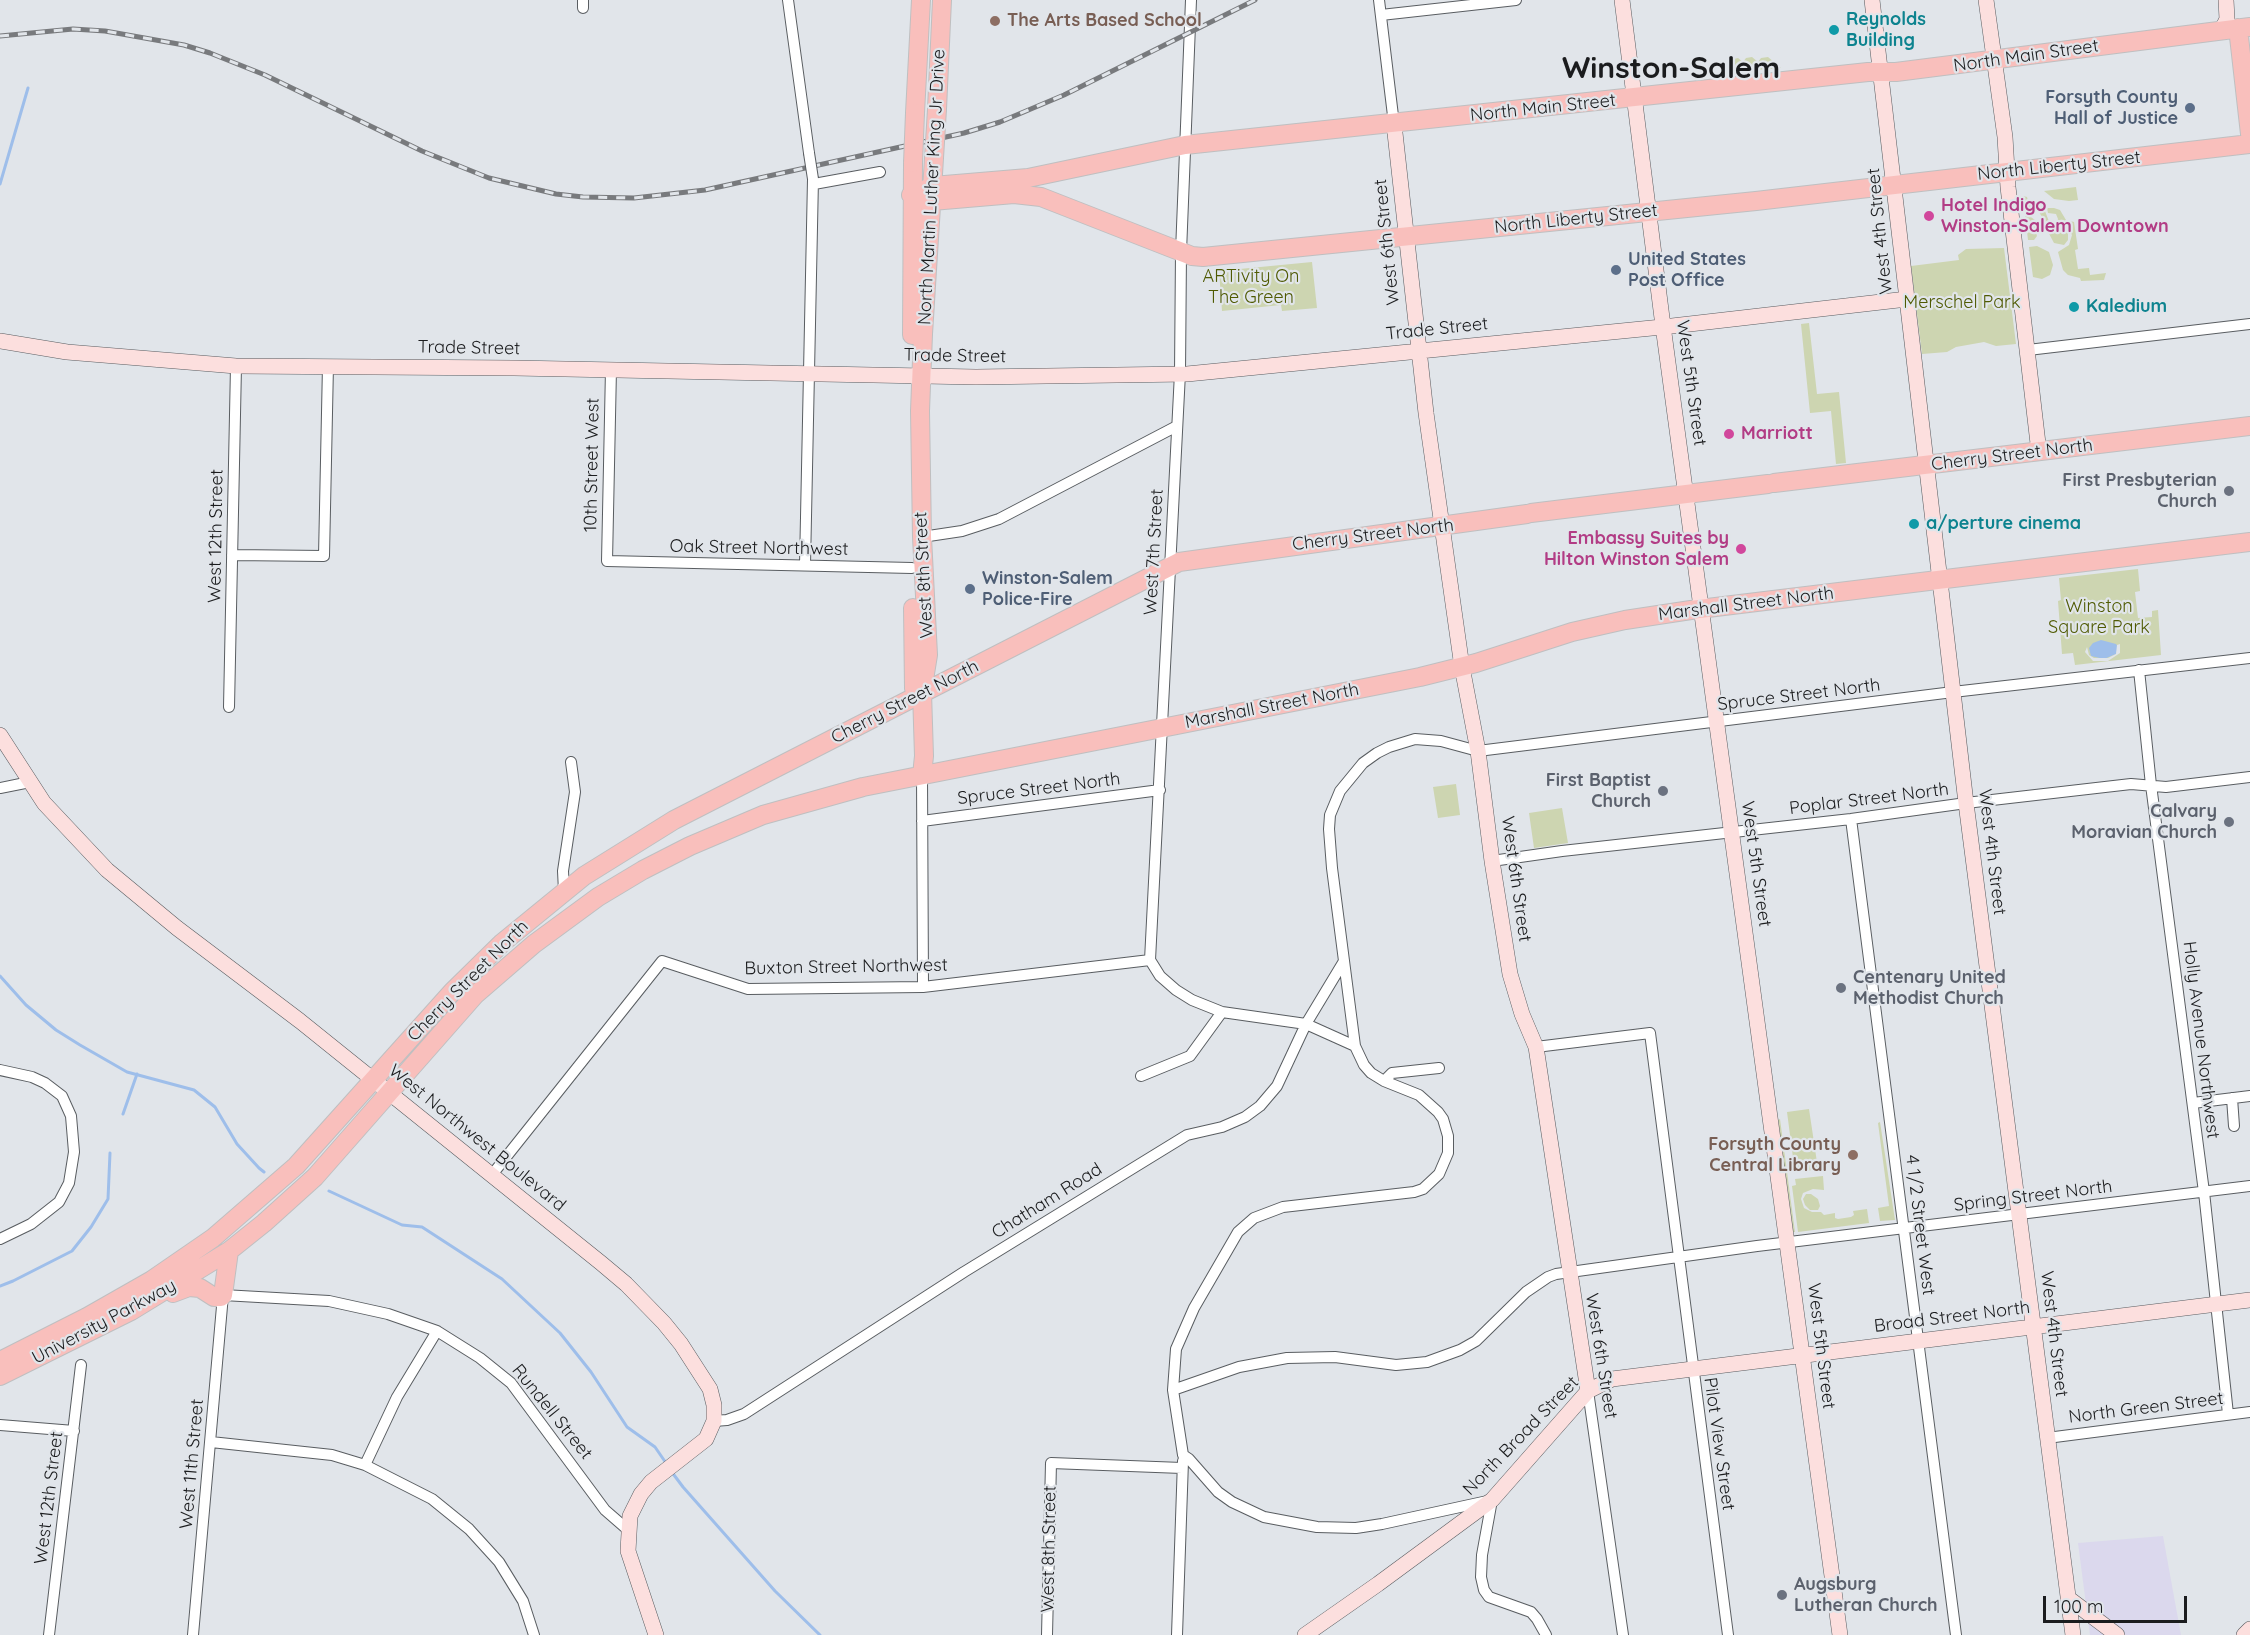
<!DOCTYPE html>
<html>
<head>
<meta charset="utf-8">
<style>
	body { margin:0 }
	#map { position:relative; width:2250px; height:1635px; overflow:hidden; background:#e1e5ea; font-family:Quicksand,sans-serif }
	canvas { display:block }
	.scale { position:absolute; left:2043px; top:1596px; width:144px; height:27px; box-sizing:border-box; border:3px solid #1b1c1e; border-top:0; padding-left:8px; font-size:18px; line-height:21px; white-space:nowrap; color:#1b1c1e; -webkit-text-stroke:4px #e1e5ea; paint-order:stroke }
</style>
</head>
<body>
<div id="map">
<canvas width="2250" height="1635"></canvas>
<div class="scale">100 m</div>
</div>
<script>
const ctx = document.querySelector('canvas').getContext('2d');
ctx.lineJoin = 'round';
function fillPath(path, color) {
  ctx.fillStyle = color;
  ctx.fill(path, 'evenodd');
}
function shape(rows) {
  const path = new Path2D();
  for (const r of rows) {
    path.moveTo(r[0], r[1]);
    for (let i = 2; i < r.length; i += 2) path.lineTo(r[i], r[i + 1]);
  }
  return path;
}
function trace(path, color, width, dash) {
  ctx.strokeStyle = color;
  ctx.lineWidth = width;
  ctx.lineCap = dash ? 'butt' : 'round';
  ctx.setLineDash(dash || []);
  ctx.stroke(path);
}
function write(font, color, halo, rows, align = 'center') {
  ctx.font = font + ' Quicksand,sans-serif';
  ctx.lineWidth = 4.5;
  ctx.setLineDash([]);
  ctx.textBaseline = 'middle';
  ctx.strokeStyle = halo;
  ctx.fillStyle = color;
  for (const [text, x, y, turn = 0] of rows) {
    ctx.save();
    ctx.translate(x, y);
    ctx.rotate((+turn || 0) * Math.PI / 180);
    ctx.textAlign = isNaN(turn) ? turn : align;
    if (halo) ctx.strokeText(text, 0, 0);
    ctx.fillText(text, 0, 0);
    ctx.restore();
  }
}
const commercial = shape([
	[2163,1536,2181,1635,2090,1635,2078,1543]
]);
const green = shape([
	[1752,57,1758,62,1761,58,1768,57,1781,68,1757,70,1755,72,1744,72,1743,74,1732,74,1733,71,1728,66,1734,59,1738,58,1743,62,1746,58],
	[2076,187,2078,200,2069,201,2054,199,2044,191],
	[2023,196,2027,197,2029,205,2032,200,2036,203,2032,207,2036,209,2036,212,2033,213,2029,211,2031,217,2036,221,2035,229,2037,236,2034,240,2028,240],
	[2043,206,2050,224,2068,232,2068,240,2064,245,2054,243,2046,228,2042,225,2044,220,2039,212,2040,207],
	[2054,208,2060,210,2066,220,2074,222,2078,249,2075,250,2078,269,2089,268,2090,275,2106,273,2104,280,2081,281,2080,278,2068,275,2063,270,2058,252,2069,245,2072,235,2067,227,2056,224,2058,219,2056,214,2048,213,2047,208],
	[2037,246,2049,252,2053,265,2050,275,2042,279,2033,277,2029,247],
	[2004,248,2016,344,1996,346,1984,342,1956,347,1947,352,1922,354,1911,266,1959,260,1958,255,1966,249],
	[1312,262,1317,308,1282,311,1281,305,1222,311,1219,271],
	[1809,323,1817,394,1839,392,1846,463,1836,464,1831,411,1810,413,1801,324],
	[2138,569,2140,591,2135,592,2138,618,2152,617,2152,611,2158,610,2161,655,2075,665,2073,653,2062,654,2058,601,2061,600,2059,578],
	[1456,784,1460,815,1438,818,1433,787],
	[1562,808,1568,843,1534,848,1529,813],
	[1809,1109,1818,1169,1795,1173,1787,1112],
	[1780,1119,1795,1232,1793,1232,1778,1120],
	[1880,1122,1895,1220,1880,1221,1878,1208,1889,1206,1878,1123],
	[1823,1176,1824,1190,1813,1189,1803,1193,1801,1199,1804,1208,1812,1212,1821,1212,1824,1215,1835,1213,1835,1218,1838,1219,1851,1217,1854,1215,1853,1211,1867,1209,1869,1223,1798,1232,1792,1186,1796,1185,1795,1179],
	[1806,1194,1811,1194,1818,1199,1820,1206,1818,1210,1810,1210,1805,1205,1803,1199]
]);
const water = shape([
	[2101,640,2116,644,2118,647,2116,654,2104,659,2091,656,2089,648,2093,643]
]);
const pier = shape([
	[2120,644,2120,653,2108,661,2093,661,2085,652,2087,647,2089,655,2094,658,2108,658,2116,654,2117,645]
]);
const stream = shape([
	[0,184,28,88],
	[0,976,26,1005,56,1030,80,1045,127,1072,194,1090,215,1107,237,1144,259,1168,264,1172],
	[123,1114,137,1074],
	[329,1191,402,1225,422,1227,502,1279,560,1333,591,1372,627,1427,655,1447,666,1463],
	[0,1286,13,1281,72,1251,91,1227,108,1199,110,1153],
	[671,1471,683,1487,775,1591,820,1635]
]);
const street = shape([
	[788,0,809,153],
	[1379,0,1394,124],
	[583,8,583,0],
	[1381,15,1516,0],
	[814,184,880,172],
	[2028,350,2250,324],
	[611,369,607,561,912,568],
	[922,537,962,531,999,519,1177,426],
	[232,555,324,556,328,365],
	[805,565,813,179],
	[2139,670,2151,785,2204,1192,2228,1414],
	[229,707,236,366],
	[922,775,923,987],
	[0,788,30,782],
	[1851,819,1956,1635],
	[922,821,1160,790],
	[1492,861,1562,851,1851,819,1966,803,2131,784,2166,787,2250,777],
	[564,891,563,871,575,792,571,762],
	[1150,960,1180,373,1181,252,1191,0],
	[1150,960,1160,976,1176,990,1192,1000,1222,1012,1306,1024,1355,1046],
	[1536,1047,1650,1033,1728,1635],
	[0,1070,32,1077,45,1083,62,1096,71,1116,74,1152,69,1183,59,1202,31,1224,0,1239],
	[1141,1076,1190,1056,1222,1012],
	[1384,1081,1392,1073,1439,1068],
	[2232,1098,2234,1126],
	[2193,1103,2250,1096],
	[491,1176,662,961,748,989,923,987,1150,960],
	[1173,1390,1239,1367,1287,1358,1335,1357,1396,1365,1427,1362,1460,1350,1476,1341,1526,1292,1548,1277,1556,1274,1757,1246,2250,1186],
	[1588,1391,1623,1635],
	[714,1421,727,1420,744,1414,964,1272,1187,1135,1222,1127,1245,1117,1260,1106,1277,1086,1306,1024,1344,961],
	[0,1425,74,1431],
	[2047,1438,2250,1412],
	[211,1442,332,1455,365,1465,432,1499,469,1529,499,1562,523,1601,534,1635],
	[365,1465,397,1397,437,1331],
	[49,1635,81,1365],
	[193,1635,223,1295,329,1301,388,1314,437,1331,480,1358,511,1383,605,1510,628,1530],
	[1047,1635,1051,1463,1182,1468],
	[1177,1635,1183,1461],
	[1546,1635,1537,1619,1531,1612,1489,1597,1484,1590,1481,1577,1482,1555,1492,1500,1382,1524,1356,1528,1317,1527,1264,1517,1232,1502,1218,1492,1189,1459,1183,1455,1173,1390,1176,1349,1194,1308,1238,1232,1254,1218,1283,1207,1414,1192,1423,1189,1439,1174,1448,1153,1448,1136,1443,1119,1438,1112,1419,1095,1384,1081,1371,1073,1364,1065,1355,1046,1332,868,1329,829,1330,815,1340,791,1363,763,1377,753,1389,747,1415,739,1441,741,1478,751,1953,692,2250,658]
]);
const secondary = shape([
	[1622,0,1663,326,1840,1635],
	[1872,0,1966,803,2073,1635],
	[1986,0,2005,137,2008,187,2039,452],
	[2221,31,2227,19,2226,0],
	[1394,124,1426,413,1462,667,1478,751,1492,861,1510,974,1522,1014,1536,1047,1588,1391],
	[0,341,67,352,236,366,514,368,976,377,1187,374,1672,326,1907,299],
	[0,735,44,803,107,870,177,928,300,1021,601,1263,626,1284,664,1323,681,1344,710,1389,714,1405,714,1421,706,1439,651,1482,641,1494,630,1516,628,1551,656,1635],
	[2068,1598,2117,1635],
	[1305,1635,1378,1584,1492,1500,1588,1391,1612,1379,2250,1300],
	[2244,1635,2250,1629]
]);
const primary = shape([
	[2238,28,2250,134],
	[937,109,942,0],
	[915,113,921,0],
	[911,195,932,201,1014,194,1041,197,1192,256,1203,257,1756,201,2250,144],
	[911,195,933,186,1028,178,1185,145,1868,72,1896,72,2250,27],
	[912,335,913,163],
	[1774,483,2250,426],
	[1531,513,1768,484],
	[913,608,914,689],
	[922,775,924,756,922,692,928,655,922,537,920,411,923,334,934,158],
	[173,1293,189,1287,200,1288,214,1297,221,1297,223,1295,229,1251],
	[0,1361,87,1317,152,1280,213,1238,296,1166,452,992,502,943,584,876,674,820,1179,562,1527,514],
	[0,1376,131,1311,229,1251,264,1223,315,1177,475,995,534,944,598,897,643,870,690,846,763,815,863,787,1420,677,1476,663,1572,632,1625,620,1691,610,2250,542]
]);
const rail = shape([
	[0,36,73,29,105,31,184,45,210,53,265,75,422,151,489,178,556,194,583,197,634,198,705,190,964,133,1000,122,1064,95,1255,0]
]);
const streetBridge = shape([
	[809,153,813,179]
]);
const primaryBridge = shape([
	[934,158,937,109],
	[913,163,915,113]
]);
const markers = [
	[995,21,6,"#8d6e63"],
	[1834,30,6,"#0f9aa8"],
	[2190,108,6,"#5c6f8a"],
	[1929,216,6,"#d1479c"],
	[1616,270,6,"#5c6f8a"],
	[2074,307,6,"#0f9aa8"],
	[1729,434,6,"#d1479c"],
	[2229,491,6,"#6b7280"],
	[1914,524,6,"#0f9aa8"],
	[1741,549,6,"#d1479c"],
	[970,589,6,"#5c6f8a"],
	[1663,791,6,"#6b7280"],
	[2229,822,6,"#6b7280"],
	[1841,988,6,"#6b7280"],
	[1853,1155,6,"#8d6e63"],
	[1782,1595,6,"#6b7280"]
];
const cultureNames = [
	["Reynolds",1846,20],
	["Building",1846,41],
	["Kaledium",2086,307],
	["a/perture cinema",1926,524]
];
const educationNames = [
	["The Arts Based School",1007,21],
	["Forsyth County",1841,1145,"right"],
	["Central Library",1841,1166,"right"]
];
const streetNames = [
	["North Main Street",2026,56,-8],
	["North Main Street",1543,108,-6],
	["North Liberty Street",2059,166,-6],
	["North Martin Luther King Jr Drive",932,187,-87],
	["North Liberty Street",1576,219,-6],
	["West 4th Street",1880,231,-96],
	["West 6th Street",1387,242,-96],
	["Trade Street",1437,329,-6],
	["Trade Street",469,348,1],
	["Trade Street",955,356,1],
	["West 5th Street",1691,383,82],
	["Cherry Street North",2012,455,-7],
	["10th Street West",592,465,-89],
	["Cherry Street North",1373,535,-7],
	["West 12th Street",216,536,-89],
	["Oak Street Northwest",759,548,1],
	["West 7th Street",1154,552,-87],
	["West 8th Street",924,575,-93],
	["Marshall Street North",1746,604,-7],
	["Spruce Street North",1799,695,-7],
	["Cherry Street North",905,702,-27],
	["Marshall Street North",1272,706,-11],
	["Spruce Street North",1039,789,-7],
	["Poplar Street North",1869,799,-7],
	["West 4th Street",1992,852,83],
	["West 5th Street",1756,864,82],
	["West 6th Street",1516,879,82],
	["Buxton Street Northwest",846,967,-1],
	["Cherry Street North",468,981,-45],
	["Holly Avenue Northwest",2201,1040,83],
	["West Northwest Boulevard",477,1138,39],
	["Spring Street North",2033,1196,-7],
	["Chatham Road",1047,1201,-32],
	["4 1/2 Street West",1920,1225,83],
	["Broad Street North",1952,1317,-7],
	["University Parkway",104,1322,-28],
	["West 4th Street",2054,1334,83],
	["West 5th Street",1821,1346,83],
	["West 6th Street",1601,1356,81],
	["North Green Street",2146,1408,-7],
	["Rundell Street",552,1412,51],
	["North Broad Street",1521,1436,-46],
	["Pilot View Street",1719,1444,82],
	["West 11th Street",192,1464,-85],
	["West 12th Street",49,1498,-83],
	["West 8th Street",1049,1549,-89]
];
const serviceNames = [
	["Forsyth County",2178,98,"right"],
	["Hall of Justice",2178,119,"right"],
	["United States",1628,260],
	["Post Office",1628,281],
	["Winston-Salem",982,579],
	["Police-Fire",982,600]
];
const hotelNames = [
	["Hotel Indigo",1941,206],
	["Winston-Salem Downtown",1941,227],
	["Marriott",1741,434],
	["Embassy Suites by",1729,539,"right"],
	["Hilton Winston Salem",1729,560,"right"]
];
const parkNames = [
	["ARTivity On",1251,277],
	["The Green",1251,298],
	["Merschel Park",1962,303],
	["Winston",2099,607],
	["Square Park",2099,628]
];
const worshipNames = [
	["First Presbyterian",2217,481],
	["Church",2217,502],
	["First Baptist",1651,781],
	["Church",1651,802],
	["Calvary",2217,812],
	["Moravian Church",2217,833],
	["Centenary United",1853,978,"left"],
	["Methodist Church",1853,999,"left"],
	["Augsburg",1794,1585,"left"],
	["Lutheran Church",1794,1606,"left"]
];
const townNames = [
	["Winston-Salem",1671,69]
];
fillPath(commercial, '#dbd8ed');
fillPath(green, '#cdd5b1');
fillPath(water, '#9ebeea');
fillPath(pier, '#e1e5ea');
trace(stream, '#9ebeea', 3);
trace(street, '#595d61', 12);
trace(secondary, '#595d61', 16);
trace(primary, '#bfbfc0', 20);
trace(street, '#fff', 10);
trace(secondary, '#fcdfde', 15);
trace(primary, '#f9bfbc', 18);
trace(rail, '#787a7d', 5);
trace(rail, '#e1e5ea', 3, [9]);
trace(streetBridge, '#595d61', 12, []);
trace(primaryBridge, '#bfbfc0', 20, []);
trace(streetBridge, '#fff', 10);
trace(primaryBridge, '#f9bfbc', 18);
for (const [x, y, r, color] of markers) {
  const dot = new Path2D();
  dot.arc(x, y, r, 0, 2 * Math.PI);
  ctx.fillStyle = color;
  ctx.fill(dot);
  trace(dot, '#e1e5ea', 2);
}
write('bold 18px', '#0d838f', '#e1e5ea', cultureNames, 'left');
write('bold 18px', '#785e54', '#e1e5ea', educationNames, 'left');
write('18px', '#1b1c1e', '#e1e5ea', streetNames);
write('bold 18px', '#4e5e75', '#e1e5ea', serviceNames, 'left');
write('bold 18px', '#b23c85', '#e1e5ea', hotelNames, 'left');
write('18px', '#4f5a02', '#e1e5ea', parkNames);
write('bold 18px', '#5b616d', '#e1e5ea', worshipNames, 'right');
write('bold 30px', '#1b1c1e', '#e1e5ea', townNames);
</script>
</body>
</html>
